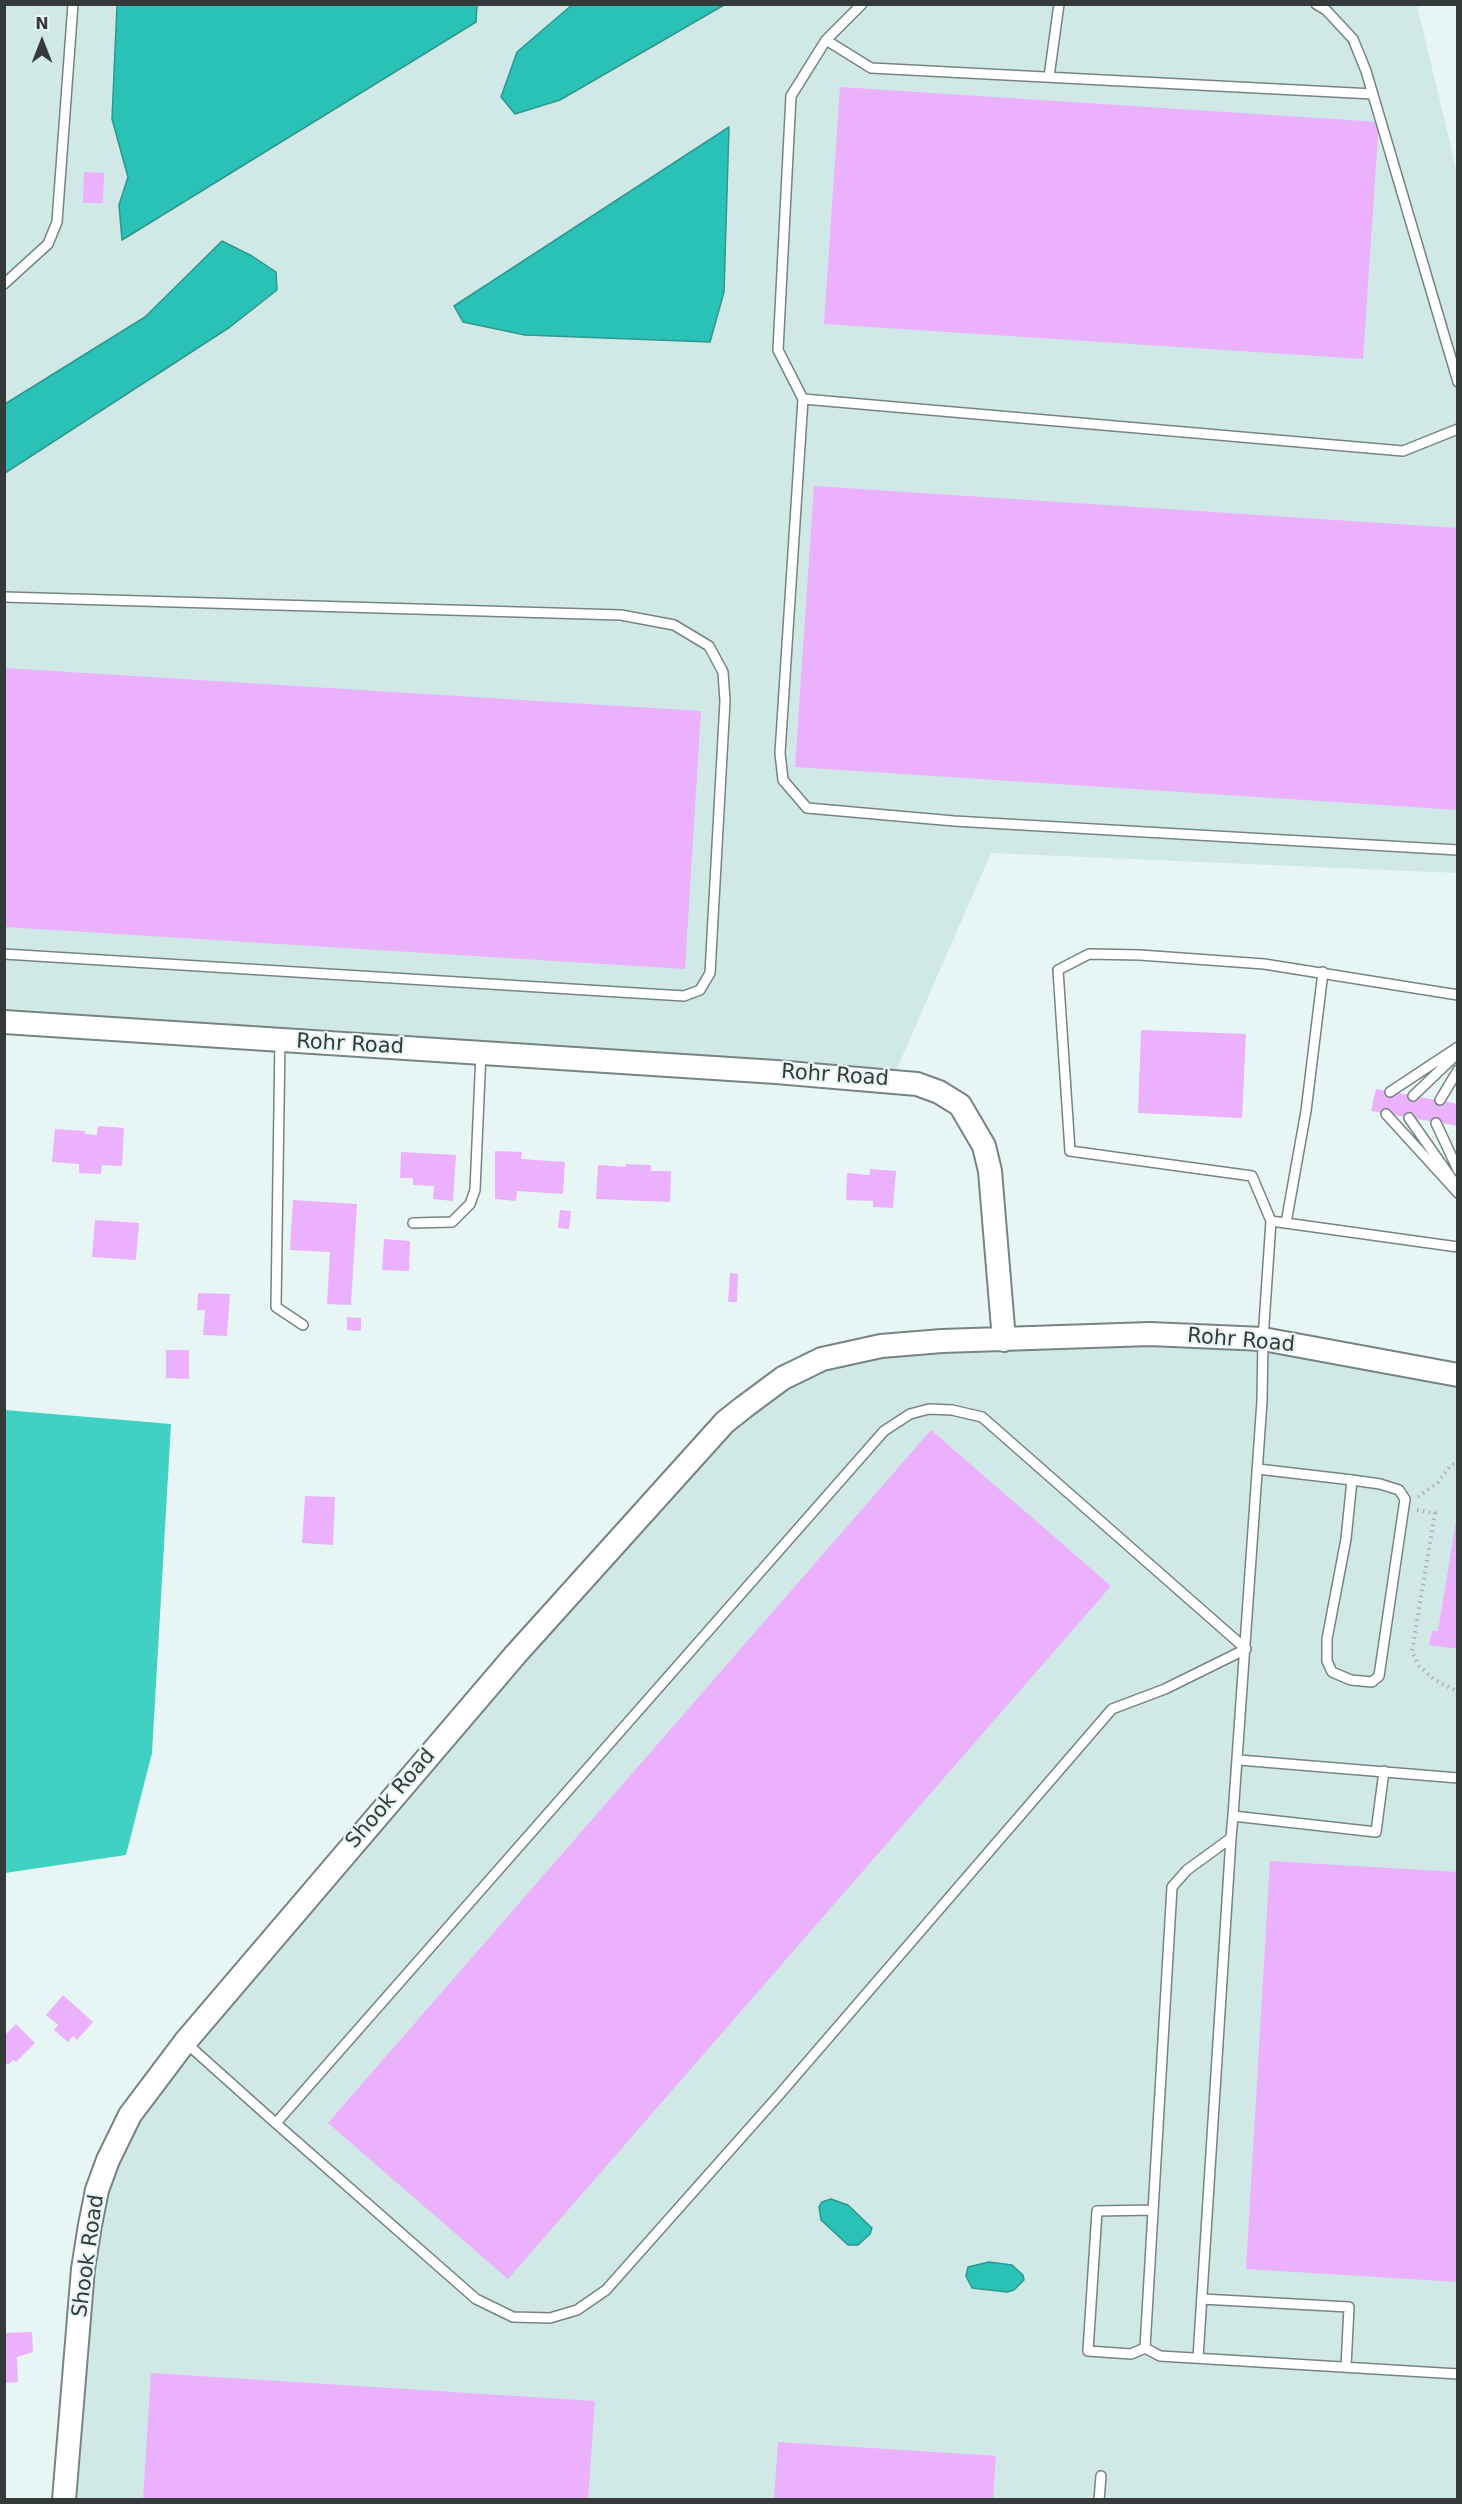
<!DOCTYPE html>
<html>
<head>
<meta charset="utf-8">
<style>
	body { margin:0 }
	#map { position:relative; width:1462px; height:2504px; overflow:hidden; background:#e7f6f4; font-family:"DejaVu Sans",sans-serif }
	canvas { display:block }
	.frame { position:absolute; inset:0; border:6px solid #343a39; pointer-events:none }
	.north { position:absolute; left:12px; top:12px; width:60px; height:60px; -webkit-text-stroke:4px #e7f6f4; paint-order:stroke; rotate:0deg; font-size:16px; font-weight:700; line-height:24px; text-align:center; color:#343a39 }
	.north::after { content:''; display:block; margin:auto; width:21px; height:27px; background:#343a39; clip-path:polygon(50% 0,100% 100%,50% 72%,0 100%) }
</style>
</head>
<body>
<div id="map">
<canvas width="1462" height="2504"></canvas>
<div class="frame"></div>
<div class="north">N</div>
</div>
<script>
const ctx = document.querySelector('canvas').getContext('2d');
ctx.lineJoin = 'round';
function fillPath(path, color) {
  ctx.fillStyle = color;
  ctx.fill(path, 'evenodd');
}
function shape(rows) {
  const path = new Path2D();
  for (const r of rows) {
    path.moveTo(r[0], r[1]);
    for (let i = 2; i < r.length; i += 2) path.lineTo(r[i], r[i + 1]);
  }
  return path;
}
function trace(path, color, width, dash) {
  ctx.strokeStyle = color;
  ctx.lineWidth = width;
  ctx.lineCap = dash ? 'butt' : 'round';
  ctx.setLineDash(dash || []);
  ctx.stroke(path);
}
function write(font, color, halo, rows, align = 'center') {
  ctx.font = font + ' "DejaVu Sans",sans-serif';
  ctx.lineWidth = 4.5;
  ctx.setLineDash([]);
  ctx.textBaseline = 'middle';
  ctx.strokeStyle = halo;
  ctx.fillStyle = color;
  for (const [text, x, y, turn = 0] of rows) {
    ctx.save();
    ctx.translate(x, y);
    ctx.rotate((+turn || 0) * Math.PI / 180);
    ctx.textAlign = isNaN(turn) ? turn : align;
    if (halo) ctx.strokeText(text, 0, 0);
    ctx.fillText(text, 0, 0);
    ctx.restore();
  }
}
const built = shape([
	[4,5,1417,5,1458,177,1457,873,991,853,892,1080,5,1022],
	[1150,1334,1457,1375,1457,2499,64,2500,83,2269,130,2115,725,1422,822,1359]
]);
const forest = shape([
	[5,1410,171,1424,152,1753,126,1855,5,1873]
]);
const water = shape([
	[573,4,724,4,724,5,560,100,515,114,501,97,517,52,573,4],
	[117,5,117,4,477,5,476,22,122,240,119,205,128,177,112,119,117,5],
	[729,127,724,292,710,342,525,335,463,322,454,306,729,127],
	[222,241,252,256,276,272,277,290,230,327,5,473,5,404,145,317,222,241],
	[831,2199,848,2205,872,2228,870,2234,858,2245,848,2245,821,2220,819,2207,822,2202,831,2199],
	[989,2262,1012,2265,1023,2275,1024,2280,1014,2290,1007,2292,972,2288,966,2276,968,2267,989,2262]
]);
const building = shape([
	[840,87,1379,122,1363,359,824,324],
	[84,172,104,173,103,203,83,203],
	[814,486,1458,528,1458,810,795,767],
	[4,668,701,711,685,969,4,927],
	[1141,1030,1246,1034,1242,1118,1138,1113],
	[1376,1089,1458,1104,1458,1126,1371,1111],
	[98,1126,124,1128,122,1166,102,1165,101,1174,79,1173,79,1164,52,1162,55,1129,85,1131,85,1134,97,1135],
	[495,1151,522,1152,521,1159,565,1162,563,1194,517,1191,516,1201,495,1199],
	[401,1152,456,1155,453,1201,433,1199,434,1186,413,1185,413,1178,400,1178],
	[626,1164,651,1165,651,1171,671,1171,670,1202,596,1199,598,1165,626,1167],
	[870,1169,896,1171,893,1208,873,1207,873,1201,846,1200,847,1173,870,1175],
	[293,1200,357,1204,351,1305,327,1304,330,1252,290,1250],
	[560,1210,571,1211,569,1229,558,1228],
	[95,1220,139,1223,136,1260,92,1257],
	[384,1239,410,1241,409,1271,382,1270],
	[730,1273,738,1274,737,1302,728,1302],
	[198,1293,230,1294,227,1336,203,1335,205,1310,197,1310],
	[347,1317,361,1318,361,1331,347,1330],
	[166,1350,189,1350,189,1379,166,1378],
	[931,1430,1111,1586,508,2279,328,2123],
	[305,1496,335,1497,333,1545,302,1543],
	[1456,1521,1458,1521,1458,1649,1429,1645,1432,1631,1438,1631],
	[1270,1861,1458,1872,1458,2282,1246,2269],
	[63,1995,93,2022,77,2040,73,2036,68,2042,54,2030,58,2025,46,2015],
	[16,2024,35,2043,16,2062,13,2060,8,2065,4,2061,4,2036],
	[32,2332,33,2352,17,2357,18,2382,4,2383,4,2333],
	[151,2373,595,2401,588,2500,143,2500],
	[778,2442,996,2456,993,2500,774,2500]
]);
const path = shape([
	[1418,1497,1438,1482,1451,1465,1458,1463],
	[1417,1510,1435,1513,1412,1651,1419,1666,1435,1680,1458,1692]
]);
const service = shape([
	[862,4,826,40,791,96,778,350,803,399,780,753,783,780,807,808,954,821,1458,850],
	[1316,4,1326,10,1353,39,1366,71,1458,382],
	[826,40,871,68,1373,94],
	[1049,77,1059,4],
	[4,284,48,244,57,222,73,4],
	[803,399,1403,451,1458,429],
	[4,597,621,615,674,625,709,646,723,672,725,701,710,973,700,990,684,996,4,954],
	[280,1040,276,1307,303,1325],
	[1390,1092,1458,1047],
	[1413,1096,1458,1053],
	[1440,1100,1458,1070],
	[1386,1114,1458,1193],
	[1409,1118,1454,1182],
	[1436,1123,1458,1170],
	[1271,1221,1252,1176,1070,1151,1058,970,1089,954,1140,955,1264,964,1458,995],
	[413,1223,452,1222,470,1204,475,1190,481,1052],
	[1286,1223,1306,1111,1323,972],
	[1458,1247,1271,1221,1263,1339,1262,1401,1233,1816,1231,1838,1187,1870,1172,1887,1145,2348,1160,2356,1458,2374],
	[1258,1469,1352,1480,1380,1484,1399,1490,1405,1499,1379,1676,1372,1682,1351,1680,1332,1672,1327,1661,1327,1639,1346,1539,1352,1480],
	[1239,1760,1458,1778],
	[1233,1816,1376,1832,1384,1771],
	[185,2042,271,2119,476,2299,513,2317,550,2318,577,2310,606,2290,779,2095,1112,1709,1165,1689,1246,1649,982,1417,952,1410,929,1409,910,1414,884,1431,276,2123],
	[1202,2299,1349,2307,1346,2367],
	[1145,2348,1131,2354,1088,2351,1097,2211,1152,2210],
	[1198,2358,1231,1838],
	[1099,2500,1101,2476]
]);
const tertiary = shape([
	[4,1022,776,1072,917,1084,939,1092,960,1105,984,1146,990,1171,1004,1340],
	[64,2500,83,2269,90,2225,97,2190,108,2160,130,2115,185,2042,516,1654,725,1422,744,1407,783,1378,822,1359,881,1346,942,1341,1150,1334,1263,1339,1458,1375]
]);
const streetNames = [
	["Rohr Road",350,1045,3],
	["Rohr Road",835,1076,4],
	["Rohr Road",1241,1341,5],
	["Shook Road",391,1799,-49],
	["Shook Road",89,2256,-82]
];
fillPath(built, '#d1e9e6');
fillPath(forest, '#40d0c4');
fillPath(water, '#2ac1b6');
trace(water, '#2d9890', 1.5);
fillPath(building, '#ebb1fd');
trace(service, '#768482', 12);
trace(tertiary, '#768482', 26);
trace(path, '#a8b3b2', 4, [1.5, 4.5]);
trace(service, '#fff', 9);
trace(tertiary, '#fff', 22);
write('21px', '#343a39', '#e7f6f4', streetNames);
</script>
</body>
</html>
